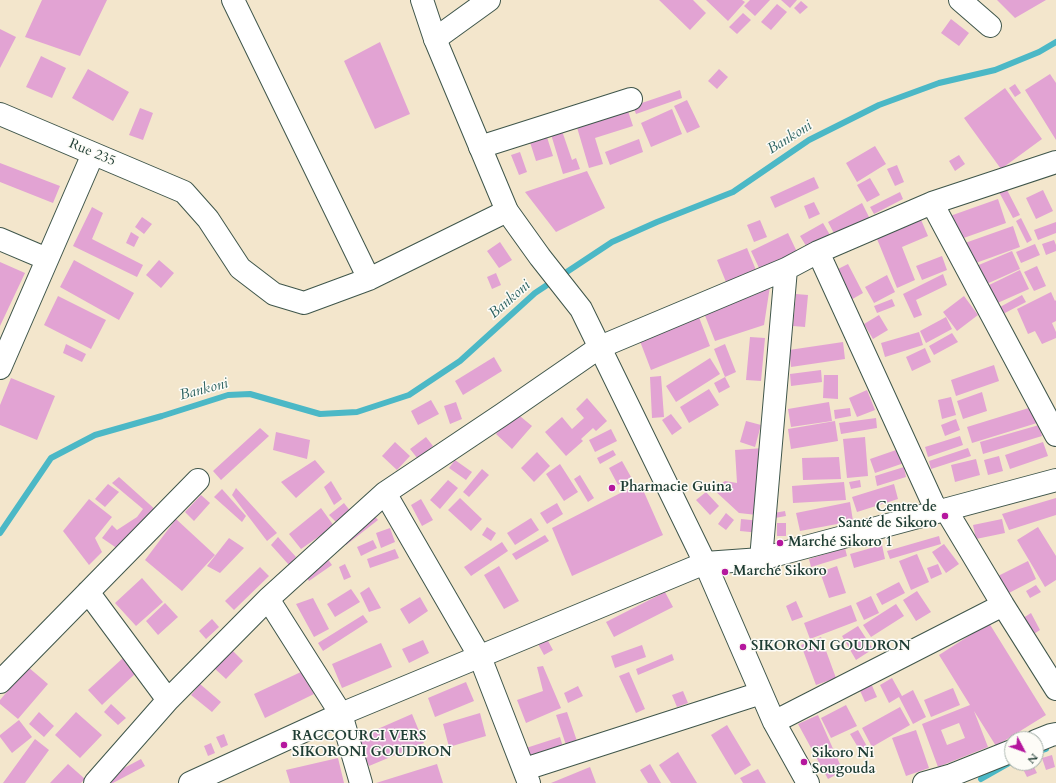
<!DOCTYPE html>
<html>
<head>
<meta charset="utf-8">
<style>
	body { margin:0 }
	#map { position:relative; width:1056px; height:783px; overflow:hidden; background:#f3e6cc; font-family:Cardo,serif }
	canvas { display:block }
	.north { position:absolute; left:1004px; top:731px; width:40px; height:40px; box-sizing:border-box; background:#fdfcf7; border:1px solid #a4b0a9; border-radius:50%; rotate:131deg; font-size:11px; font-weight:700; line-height:16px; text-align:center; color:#1f3d34 }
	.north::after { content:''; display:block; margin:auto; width:14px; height:18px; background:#b5179e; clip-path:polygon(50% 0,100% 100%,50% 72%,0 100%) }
</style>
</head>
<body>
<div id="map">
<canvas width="1056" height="783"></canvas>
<div class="north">N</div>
</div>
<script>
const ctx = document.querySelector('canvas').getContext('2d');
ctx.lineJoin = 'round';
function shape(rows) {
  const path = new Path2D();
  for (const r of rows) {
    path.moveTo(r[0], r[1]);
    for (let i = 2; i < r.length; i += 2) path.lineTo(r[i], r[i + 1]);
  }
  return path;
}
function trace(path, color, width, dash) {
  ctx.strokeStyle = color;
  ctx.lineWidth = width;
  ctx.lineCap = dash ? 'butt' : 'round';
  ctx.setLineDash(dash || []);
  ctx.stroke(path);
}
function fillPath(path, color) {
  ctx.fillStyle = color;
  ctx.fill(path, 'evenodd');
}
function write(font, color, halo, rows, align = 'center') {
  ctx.font = font + ' Cardo,serif';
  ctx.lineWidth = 3;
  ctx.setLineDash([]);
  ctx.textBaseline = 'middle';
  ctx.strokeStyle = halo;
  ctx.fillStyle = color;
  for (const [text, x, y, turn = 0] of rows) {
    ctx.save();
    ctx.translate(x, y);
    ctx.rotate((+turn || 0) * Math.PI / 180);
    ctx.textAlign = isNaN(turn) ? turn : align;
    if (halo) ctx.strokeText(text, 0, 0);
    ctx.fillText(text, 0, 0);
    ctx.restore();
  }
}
const stream = shape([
	[0,533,51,458,95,435,162,416,228,395,250,394,320,414,357,412,409,395,460,361,535,293,612,242,657,222,733,192,809,140,879,105,939,83,995,70,1039,52,1056,42],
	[1036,752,1046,749],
	[981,779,1011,762]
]);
const building = shape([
	[42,0,107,0,80,56,25,37],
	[659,0,693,0,706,13,690,30],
	[706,0,742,0,745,2,728,21],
	[750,0,770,0,755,16,744,6],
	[781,0,797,0,790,8],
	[997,0,1046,0,1015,18],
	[801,1,808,7,800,14,794,8],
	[777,4,787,12,771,30,761,22],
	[743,13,751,20,737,34,729,27],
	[951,19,969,33,959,46,941,33],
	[0,29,16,37,0,68],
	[380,42,410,114,375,129,344,61],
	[41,56,66,68,52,98,26,87],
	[88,69,129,92,113,121,72,98],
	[719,69,728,77,717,89,708,81],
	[1050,74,1056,83,1056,140,1025,90],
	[1015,84,1021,93,1015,97,1009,88],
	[1005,88,1042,139,1001,169,964,118],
	[680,90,682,98,636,114,633,106],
	[687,100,700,127,687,133,674,106],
	[140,108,153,113,143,140,129,135],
	[627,108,633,126,595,138,603,164,589,168,576,124],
	[672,109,682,134,651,147,641,123],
	[561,128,572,160,576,158,580,169,563,174,550,131],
	[546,134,553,156,536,161,529,139],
	[639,139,643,152,610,165,605,152],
	[875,146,886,164,857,182,846,163],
	[520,152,527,172,519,175,511,155],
	[959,155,965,164,955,171,949,161],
	[0,163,60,186,53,203,0,182],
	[897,165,904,182,895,186,887,169],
	[587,171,605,208,556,232,525,192],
	[814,177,819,188,775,208,770,197],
	[870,178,880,195,867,202,857,185],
	[1006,188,1020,215,1013,218,999,192],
	[1043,190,1053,211,1036,219,1026,198],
	[900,192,903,199,874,214,870,207],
	[998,199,1006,223,958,240,950,216],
	[814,202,820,214,809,219,804,206],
	[862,203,870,219,836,237,828,222],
	[92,207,103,213,92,239,143,265,137,277,73,246],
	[919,215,928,236,902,247,915,280,897,288,875,234],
	[142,217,152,224,144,234,135,227],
	[1021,218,1032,240,1027,243,1016,221],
	[760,220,767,237,754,242,747,225],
	[1056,222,1056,233,1038,240,1034,230],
	[823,223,830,235,808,249,800,236],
	[1013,226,1020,247,973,264,965,243],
	[131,232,139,237,134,247,126,243],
	[788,233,797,252,760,270,751,251],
	[1054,240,1056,245,1056,251,1046,255,1042,244],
	[500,242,512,260,499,268,487,251],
	[1035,244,1040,255,1021,263,1016,252],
	[747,248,756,270,726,282,717,260],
	[1012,251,1020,269,982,286,974,267],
	[942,256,947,270,922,280,916,266],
	[74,260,134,293,119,320,60,287],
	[159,260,174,273,161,288,146,275],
	[0,262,25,273,0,326],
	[848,264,863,293,849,301,834,271],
	[1037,266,1046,286,1034,291,1024,272],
	[1020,270,1029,289,993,305,985,287],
	[496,273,501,285,492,289,487,277],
	[943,274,947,285,916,300,922,315,914,318,903,294],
	[887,275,895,292,874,303,865,287],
	[770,286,764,325,715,341,704,313],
	[1051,292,1055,301,1056,300,1056,321,1052,323,1056,332,1056,338,1042,344,1035,331,1028,334,1017,309],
	[796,294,808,295,805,327,793,326],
	[1022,295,1026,302,1003,314,1000,307],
	[58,296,106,320,91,349,44,325],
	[964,296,978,315,957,331,943,312],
	[892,299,895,306,877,313,874,306],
	[697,312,710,346,651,370,638,336],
	[879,315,888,330,873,339,864,324],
	[946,317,952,329,926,343,920,331],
	[919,332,923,345,885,357,881,343],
	[952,333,958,342,934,355,929,346],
	[750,337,765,338,761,381,746,380],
	[843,342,845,359,791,367,789,350],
	[66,344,86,354,82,362,63,353],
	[725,344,736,372,725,377,714,349],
	[925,348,931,362,912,371,906,357],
	[494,357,502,371,463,395,455,381],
	[710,358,720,374,676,402,666,386],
	[994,365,999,381,956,396,951,380],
	[821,370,822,382,791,386,790,374],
	[824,375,838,375,838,399,823,398],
	[661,376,664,417,652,418,650,377],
	[725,377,730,387,719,393,714,383],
	[11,378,55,396,37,440,0,425,0,405],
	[709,389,719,405,689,423,680,407],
	[867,390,875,410,857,417,849,398],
	[982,392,987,411,963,419,957,401],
	[951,397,956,415,942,419,938,400],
	[587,398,607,421,596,431,593,428,581,439,583,441,566,456,545,432,562,417,572,429,584,418,576,409],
	[431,400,439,414,418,425,411,411],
	[456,402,462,419,450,424,444,406],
	[829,402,832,421,791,427,788,409],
	[1032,407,1037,423,972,443,967,427],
	[850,408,851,416,835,419,834,410],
	[515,412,532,426,512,449,496,434],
	[671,414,682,428,672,435,662,420],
	[876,418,877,428,841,434,839,423],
	[956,419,960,430,945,436,941,425],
	[746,421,761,425,755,447,740,442],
	[835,421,838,441,791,449,788,429],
	[1039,425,1042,436,983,454,980,442],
	[260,428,269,436,221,480,213,471],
	[611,429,617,441,595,452,589,440],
	[276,432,310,440,307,459,273,450],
	[960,436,963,445,928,457,925,447],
	[426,437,433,446,418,459,410,449],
	[865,437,868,476,847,478,843,439],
	[395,442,410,456,397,470,382,456],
	[1043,442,1048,456,1010,469,1005,455],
	[764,448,757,515,739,513,713,489,725,481,737,483,735,450],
	[968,448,971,456,931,469,929,461],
	[899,449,904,463,875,473,870,459],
	[613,450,616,455,600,464,597,458],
	[537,452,550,466,534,482,521,468],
	[999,456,1003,471,988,475,984,460],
	[839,457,841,479,803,480,802,458],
	[976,459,980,475,955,482,951,465],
	[315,460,325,472,296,498,281,482],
	[455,460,472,472,466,480,449,468],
	[622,461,631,477,618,485,609,468],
	[560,464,578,492,564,501,546,474],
	[904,467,906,477,877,486,875,476],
	[482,469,489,475,469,497,463,492],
	[580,475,594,498,588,502,574,479],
	[119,477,158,512,118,549,102,538,112,525,117,530,137,517,143,509,112,483],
	[448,480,458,488,440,509,430,500],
	[860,480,861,487,851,489,849,482],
	[331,481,342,499,334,505,324,487],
	[844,482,846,500,793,503,792,486],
	[640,483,663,535,572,576,552,528],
	[108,484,119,492,105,507,95,499],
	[894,484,898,499,857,512,852,497],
	[236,488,277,533,267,541,232,495],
	[222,489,246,516,242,522,214,497],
	[706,492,719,506,710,515,696,500],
	[201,495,210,503,194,521,185,512],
	[460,498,482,519,471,531,448,510],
	[1056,498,1056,515,1009,530,1002,514],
	[89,499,112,517,95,538,102,552,89,565,63,531],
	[421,499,433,520,422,526,411,505],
	[850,502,853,521,800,531,796,513],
	[344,503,351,512,337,523,329,515],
	[557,503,563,514,547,524,540,513],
	[321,508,334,526,301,549,289,534],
	[785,511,786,516,775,518,774,513],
	[372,513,378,520,346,545,340,537],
	[726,513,734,520,726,530,718,524],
	[531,518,539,530,515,545,507,533],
	[176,519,215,555,182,591,145,560],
	[741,519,761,521,760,533,740,531],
	[1002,519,1005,533,976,539,973,525],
	[777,523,786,523,786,536,777,536],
	[487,527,496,533,491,541,482,535],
	[1038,527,1056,556,1056,580,1045,587,1017,540],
	[390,528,395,542,381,548,376,533],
	[545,535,549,541,516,560,512,554],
	[939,536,941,544,890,559,887,551],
	[278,537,296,557,289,565,271,545],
	[229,538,244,548,220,573,207,566],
	[373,540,377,548,361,556,357,547],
	[502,542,508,551,471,576,464,567],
	[944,544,959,564,946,573,932,552],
	[882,545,885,559,854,568,850,554],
	[845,548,847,556,811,567,809,559],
	[395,549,399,558,370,568,367,559],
	[324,554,332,565,309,581,302,570],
	[917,554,929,582,911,590,899,561],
	[1028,561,1036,579,1005,595,996,577],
	[345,564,351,577,344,580,339,567],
	[938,564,942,574,931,579,927,568],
	[499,566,519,601,504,609,484,575],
	[837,566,846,593,829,598,820,572],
	[260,567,269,576,234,610,225,601],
	[142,578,163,602,136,626,115,603],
	[899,582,905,593,882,605,876,594],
	[1036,585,1041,592,1030,598,1026,591],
	[369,587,381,608,369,612,360,593],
	[351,589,360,602,335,617,327,604],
	[917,591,931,612,916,621,903,600],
	[665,592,673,607,614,637,606,622],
	[871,596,879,613,864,620,856,603],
	[420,597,428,611,409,624,400,609],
	[313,598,329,629,314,637,296,604],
	[796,601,803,617,792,621,786,606],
	[165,603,178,617,158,635,146,621],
	[896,604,904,616,871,637,863,625],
	[851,605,857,621,810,639,804,623],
	[1031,613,1040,630,1029,637,1020,620],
	[363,615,368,622,323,651,318,643],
	[212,619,219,627,206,639,199,631],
	[989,623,1046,715,996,746,974,711,988,747,938,767,922,724,970,705,939,655],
	[959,723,965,738,947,745,941,730],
	[858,626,873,649,856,660,842,636],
	[821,637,836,678,816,685,801,645],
	[547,639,553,650,544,655,538,644],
	[423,640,429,653,409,663,402,649],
	[381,643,392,667,342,688,332,664],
	[642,645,646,657,615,668,611,656],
	[230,648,243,661,226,679,212,666],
	[672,654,674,660,638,675,636,669],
	[123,658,136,673,102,705,88,690],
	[543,666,561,708,526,723,517,700,543,691,537,667],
	[28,667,48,684,18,719,0,704,0,700],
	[303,671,314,694,265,718,254,694],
	[629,672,645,709,636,713,619,676],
	[892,678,902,696,913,690,926,717,913,724,899,697,889,703,880,685],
	[870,681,877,697,865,702,858,686],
	[466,682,474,701,435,717,428,698],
	[200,684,221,702,212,712,191,695],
	[578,686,583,696,568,703,564,693],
	[953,688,960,705,931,717,924,700],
	[683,691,688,703,677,707,672,695],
	[111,704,126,718,118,725,104,712],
	[846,705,857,726,831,738,821,718],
	[900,707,910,725,872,747,862,728],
	[39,712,54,726,44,737,29,724],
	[76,712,102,735,80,758,55,735],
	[567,712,577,741,566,745,556,715],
	[480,713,486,736,449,747,443,724],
	[412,714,424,743,369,766,357,738],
	[818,715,843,771,828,779,798,724],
	[19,720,32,737,12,753,0,737,0,735],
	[727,725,751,765,735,775,711,735],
	[858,730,869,750,862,754,850,734],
	[916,730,929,768,906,776,892,738],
	[224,734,228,745,221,748,216,737],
	[560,737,563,747,526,759,523,749],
	[35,739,49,750,25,783,3,783],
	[211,743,215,753,208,756,204,746],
	[678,752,697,783,671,783,659,765],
	[1052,755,1055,767,1046,770,1042,758],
	[338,758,344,783,290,783,286,770],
	[141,759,145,766,113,783,96,783],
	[1026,763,1032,763,1037,773,1027,777,1021,765],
	[68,764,85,779,81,783,50,783],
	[437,764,443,783,376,783],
	[650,764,661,783,648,783,640,770],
	[590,767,596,783,551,783],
	[758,769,766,783,743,783,740,778]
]);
const minor = shape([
	[233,0,369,279],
	[960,0,990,26],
	[435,39,489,0],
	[0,114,184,192,208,219,240,268,274,294,304,303,369,279,507,211],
	[480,147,631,99],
	[932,203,1056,435],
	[0,239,47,259],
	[818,252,937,512],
	[0,368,93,154],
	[385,493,480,657,529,783],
	[946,510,1003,605,1056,689],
	[761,559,786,269],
	[88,592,168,700],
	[268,599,341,714,361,783],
	[0,682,198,480],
	[774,722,1003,605],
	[1036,741,1051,735,1056,734],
	[525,769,761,693],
	[95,783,168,700,268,599,385,493,503,414,600,347,786,269,818,252,932,203,1056,162],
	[808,783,774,722,705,563,761,559,1056,480],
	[924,783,952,775,1012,751]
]);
const tertiary = shape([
	[190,783,341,714,705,563,581,309,540,257,507,211,435,39,422,0]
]);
const markers = [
	[612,488,4,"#b5179e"],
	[945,516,4,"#b5179e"],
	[780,543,4,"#b5179e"],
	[725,572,4,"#b5179e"],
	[743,647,4,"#b5179e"],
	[284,745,4,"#b5179e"],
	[804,762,4,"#b5179e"]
];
const streetNames = [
	["Rue 235",92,153,23]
];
const poiNames = [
	["Pharmacie Guina",620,488],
	["Centre de",937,508,"right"],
	["Santé de Sikoro",937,524,"right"],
	["Marché Sikoro 1",788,543],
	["Marché Sikoro",733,572],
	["SIKORONI GOUDRON",751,647],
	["RACCOURCI VERS",292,737],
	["SIKORONI GOUDRON",292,753],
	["Sikoro Ni",812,754],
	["Sougouda",812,770]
];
const waterNames = [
	["Bankoni",790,138,-32],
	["Bankoni",510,300,-41],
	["Bankoni",204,390,-15]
];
trace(stream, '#4bb8c6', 6);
fillPath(building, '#e2a3d3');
trace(minor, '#3f564b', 24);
trace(tertiary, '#3f564b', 24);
trace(minor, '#fff', 22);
trace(tertiary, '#fff', 22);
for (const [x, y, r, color] of markers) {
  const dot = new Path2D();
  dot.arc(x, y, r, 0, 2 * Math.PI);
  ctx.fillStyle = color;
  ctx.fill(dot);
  trace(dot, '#fdfcf7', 1.5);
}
write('14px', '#1f3d34', '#fdfcf7', streetNames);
write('bold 14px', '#1f3d34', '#fdfcf7', poiNames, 'left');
write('italic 15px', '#2c6260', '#fdfcf7', waterNames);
</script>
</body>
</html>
